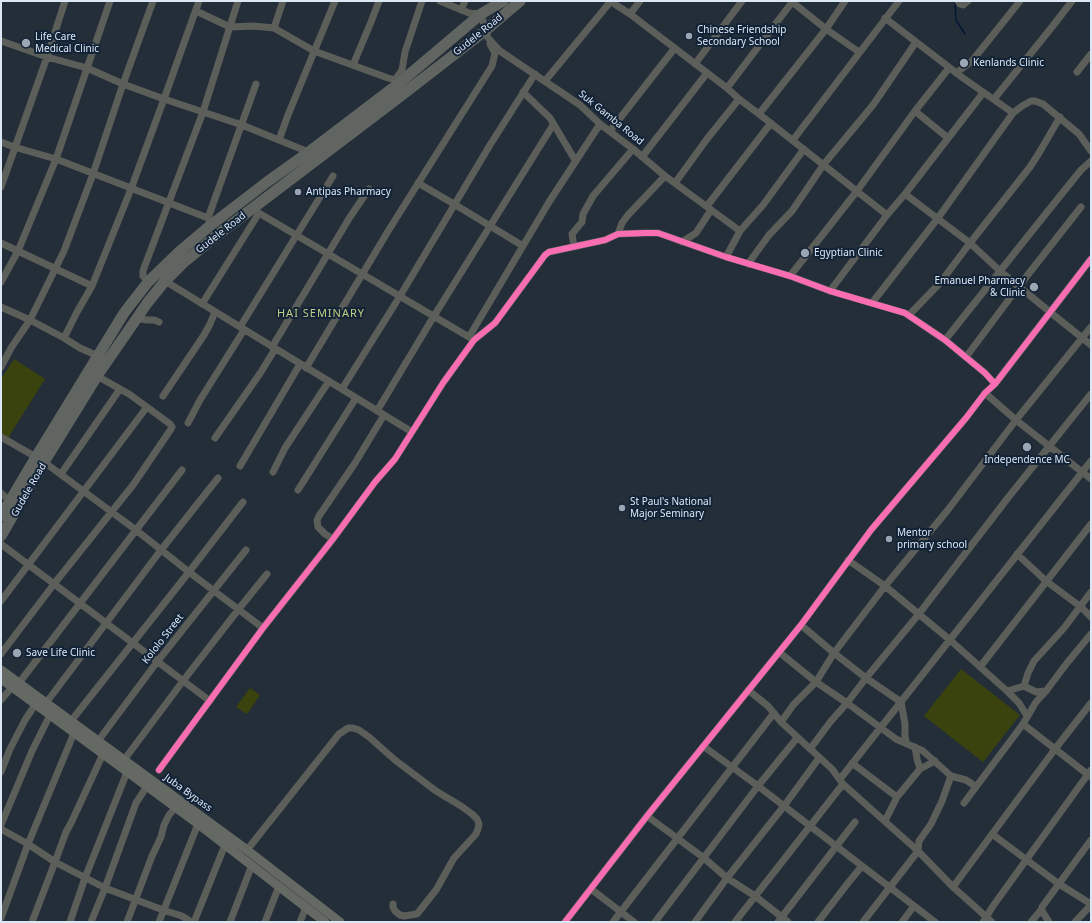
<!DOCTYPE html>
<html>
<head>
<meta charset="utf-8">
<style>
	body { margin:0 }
	#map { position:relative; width:1092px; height:923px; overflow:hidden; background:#242e39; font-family:"Noto Sans",sans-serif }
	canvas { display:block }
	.frame { position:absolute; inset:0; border:2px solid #dce7f5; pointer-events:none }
</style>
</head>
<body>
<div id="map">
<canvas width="1092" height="923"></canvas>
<div class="frame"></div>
</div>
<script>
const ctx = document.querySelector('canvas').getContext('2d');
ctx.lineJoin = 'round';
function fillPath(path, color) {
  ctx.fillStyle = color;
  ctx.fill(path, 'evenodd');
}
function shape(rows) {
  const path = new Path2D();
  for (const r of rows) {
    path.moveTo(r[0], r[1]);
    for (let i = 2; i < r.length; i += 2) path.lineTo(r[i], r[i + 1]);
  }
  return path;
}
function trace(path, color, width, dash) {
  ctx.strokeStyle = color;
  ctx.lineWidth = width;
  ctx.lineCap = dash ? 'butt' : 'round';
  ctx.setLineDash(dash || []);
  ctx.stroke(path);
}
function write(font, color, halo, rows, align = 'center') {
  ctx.font = font + ' "Noto Sans",sans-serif';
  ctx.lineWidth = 4;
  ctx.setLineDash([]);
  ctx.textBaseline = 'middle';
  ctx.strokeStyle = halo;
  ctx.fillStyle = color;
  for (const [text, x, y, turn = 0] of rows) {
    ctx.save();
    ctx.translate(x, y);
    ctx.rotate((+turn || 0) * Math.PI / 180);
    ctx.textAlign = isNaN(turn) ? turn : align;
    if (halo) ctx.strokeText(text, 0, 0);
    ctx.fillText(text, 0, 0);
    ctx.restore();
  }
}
const green = shape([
	[14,359,45,379,8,438,1,434,1,379],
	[961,669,1020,715,983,762,924,716],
	[250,688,260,695,247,714,236,707]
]);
const stream = shape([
	[955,3,956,20,965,34]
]);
const minor = shape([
	[440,1,469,13,481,14,488,38,500,51,580,105,600,124,633,149,665,176,740,231],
	[610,1,630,14,727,88,739,99,759,114,887,215],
	[791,1,826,29,859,52],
	[958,1,960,4,963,5,968,1],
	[461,10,465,1],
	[196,11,230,27,253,26,274,28,314,51,388,78,395,80,397,85],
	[630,14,640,1],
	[885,18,963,78,1013,113],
	[274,28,283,1],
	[1,41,47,57,87,68,123,84,164,99,242,125,311,153],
	[695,64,742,1],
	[353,65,371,22,379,1],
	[1077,72,1091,54],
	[956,73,972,61,1020,1],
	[395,80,402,70,405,52,422,1],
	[545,81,611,1],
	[727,88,793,1],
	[523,92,550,118,575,160],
	[994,99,1052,27,1072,1],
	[915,111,948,138],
	[759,114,826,29,845,1],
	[610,131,674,49],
	[279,140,288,115,335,1],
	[793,140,899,1],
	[1,142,14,147,56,159,208,218,211,225],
	[642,157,707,73],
	[418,183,454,204,523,246],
	[675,183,707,139,739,99],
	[1,187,47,57,65,1],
	[905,194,970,243,1000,271,1050,312,1091,345],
	[707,206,771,123],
	[252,209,474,340],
	[208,218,256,84],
	[618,234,622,223,628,215,665,176],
	[682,242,696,233,711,210],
	[1,243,92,286],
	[574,247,572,234,582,222,583,214,593,196,633,149],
	[726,257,740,231,763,205,804,149],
	[748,264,769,235,792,211,824,164,873,105,916,42],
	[790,276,857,191,915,111,949,68],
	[165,281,412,432],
	[1,282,18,251,56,159,110,1],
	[148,282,143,276,143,271,144,268,203,112,238,1],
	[830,291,887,215,905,194,983,93],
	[872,303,938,218,1013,113,1022,106,1031,101,1035,101,1043,104,1079,134,1091,151],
	[202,304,259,213],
	[1,307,30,320,64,338,80,348,98,356],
	[909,315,940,283,970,243,1030,167,1039,153,1060,117],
	[136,318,147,320,154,320,159,322],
	[240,327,333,176],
	[469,337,549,202,600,124],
	[64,338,77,312,92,286,131,189,164,99,199,1],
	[945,340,1048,211,1081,170,1091,161],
	[272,347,350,217,369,189],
	[966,357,1019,286,1081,207],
	[1,367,11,348,30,320,64,251,93,174,123,84,153,1],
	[306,368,390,228,492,66,495,53,490,44],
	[342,389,400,296,490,145,535,74],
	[985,393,1016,420,1091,479],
	[163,396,204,335,210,324,215,312],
	[377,411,434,316,553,125],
	[188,423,200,400,244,330],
	[1,437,36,457],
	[215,438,261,372,275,349],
	[44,462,136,530,189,572,263,628],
	[240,466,300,364],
	[273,472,285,448,329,381],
	[61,474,120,389],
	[298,490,356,398],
	[1,493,10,501],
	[333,539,325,534,318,527,317,520,319,516,355,463,384,415],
	[1,544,210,701],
	[1017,554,1046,581,1081,607,1091,617],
	[848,560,885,586,950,640,1007,691,1019,703,1027,716],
	[1,601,147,407],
	[801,625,834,653,866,678,901,702,905,724,905,735,906,743],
	[779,652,816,682,847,703,896,739,923,751,951,776,966,780,975,786],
	[1,654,54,584,133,485,171,429,172,427,170,424,147,407,129,394,97,376],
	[980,667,1091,524],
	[19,683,182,470],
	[1024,686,1036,692,1046,691],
	[748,690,768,706,781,722,832,769,843,784,918,851,953,887,992,922],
	[1007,691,1024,686,1028,673,1034,661,1064,628,1091,592],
	[1,700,12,687],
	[46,703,161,550,218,478],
	[71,721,189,572,243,502],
	[781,722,794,704,816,682,834,653,885,586,947,511,1016,420,1091,327],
	[1023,724,1091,777],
	[74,733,28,844,55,862,105,888,163,910,182,916,191,922],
	[98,741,157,662,246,550],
	[703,746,758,786,935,922],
	[915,747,917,759,920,769],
	[810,749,831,721,847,703,866,678,918,615,1007,499,1091,394],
	[124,760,183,681,238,610,267,574],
	[852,763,897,797],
	[159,770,263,628,333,539,375,482,395,459,443,383,474,340,495,323,545,255,549,252,605,240,618,234,645,233,658,233,726,257,790,276,830,291,905,313,945,340,985,373,995,384],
	[1,772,10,749,25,720,35,705],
	[840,779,1091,461],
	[964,803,1023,724,1036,702,1046,691,1067,663,1091,634],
	[647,816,704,858,727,878,755,896,788,922],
	[885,821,897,797,920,769,935,761],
	[1,825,32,751,50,715],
	[1,829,28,844,1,918],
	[992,834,1059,884,1091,904],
	[247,850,339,734,348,728,353,728,359,730,369,737,395,760,436,791,461,806,472,814,477,819,479,824,478,829,476,834,454,858,436,890,417,914,404,916,400,915,395,911,393,907,393,904],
	[953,887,1055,749,1091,703],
	[591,889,634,922],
	[32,922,55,862,66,832,71,823,103,754],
	[70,922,85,878,127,772],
	[91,922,105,888,136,803,147,786],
	[127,922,152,856,161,837,164,825,169,815,176,807],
	[159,922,198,824],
	[194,922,225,845],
	[230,922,252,865],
	[265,922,279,886],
	[300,922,306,907],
	[565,922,647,816,801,625,871,530,966,418,985,393,995,384,1091,259],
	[613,922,774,713],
	[655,922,758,786,797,738],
	[695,922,727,878,784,806,819,758],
	[735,922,843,784],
	[778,922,855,822],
	[818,922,848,883,862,866],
	[863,922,918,851,919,841,931,824,942,801,951,776],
	[902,922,914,906],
	[983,922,993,906,1091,770],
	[1031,922,1041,910],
	[1049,922,1042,911,1042,907,1091,840],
	[1075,922,1091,905]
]);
const major = shape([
	[1,670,247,850,340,922],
	[1,679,198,824,325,922]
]);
const highway = shape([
	[1,516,36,457,124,313,148,282,179,252,211,225,267,182,309,152,397,85,481,14,503,1],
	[1,536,44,462,97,376,148,302,165,281,183,263,220,233,398,98,486,30,520,1]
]);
const cycleway = shape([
	[159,770,263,628,333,539,375,482,395,459,443,383,474,340,495,323,545,255,549,252,605,240,618,234,645,233,658,233,726,257,790,276,830,291,905,313,945,340,985,373,995,384],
	[565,922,647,816,801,625,871,530,966,418,985,393,995,384,1091,259]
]);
const markers = [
	[689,36,4,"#9ca6b3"],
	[26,43,5,"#9ca6b3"],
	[964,63,5,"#9ca6b3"],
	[298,192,4,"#9ca6b3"],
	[805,253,5,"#9ca6b3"],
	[1034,287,5,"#9ca6b3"],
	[1027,447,5,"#9ca6b3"],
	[622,508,4,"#9ca6b3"],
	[889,539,4,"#9ca6b3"],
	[17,653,5,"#9ca6b3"]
];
const poiNames = [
	["Chinese Friendship",697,30],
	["Secondary School",697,42],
	["Life Care",35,37],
	["Medical Clinic",35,49],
	["Kenlands Clinic",973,63],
	["Antipas Pharmacy",306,192],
	["Egyptian Clinic",814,253],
	["Emanuel Pharmacy",1025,281,"right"],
	["& Clinic",1025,293,"right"],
	["Independence MC",1027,460,"center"],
	["St Paul's National",630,502],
	["Major Seminary",630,514],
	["Mentor",897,533],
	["primary school",897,545],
	["Save Life Clinic",26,653]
];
const streetNames = [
	["Gudele Road",478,35,-39],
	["Suk Gamba Road",611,118,39],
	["Gudele Road",221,233,-38],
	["Gudele Road",29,490,-60],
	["Kololo Street",163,639,-52],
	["Juba Bypass",188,793,36]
];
const neighbourhoodNames = [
	["HAI SEMINARY",321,314]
];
fillPath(green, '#3a430d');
trace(stream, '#031734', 1.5);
trace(minor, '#5c5f59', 7);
trace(major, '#656963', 9);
trace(highway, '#606561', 11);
trace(cycleway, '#f96db3', 6);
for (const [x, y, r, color] of markers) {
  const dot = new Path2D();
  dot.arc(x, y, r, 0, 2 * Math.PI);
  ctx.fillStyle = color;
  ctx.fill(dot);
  trace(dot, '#132337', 1.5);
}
write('10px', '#dce7f5', '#132337', poiNames, 'left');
write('10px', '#dce7f5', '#132337', streetNames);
ctx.letterSpacing = '1px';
write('11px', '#bfcc81', '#132337', neighbourhoodNames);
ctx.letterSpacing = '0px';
</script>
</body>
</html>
